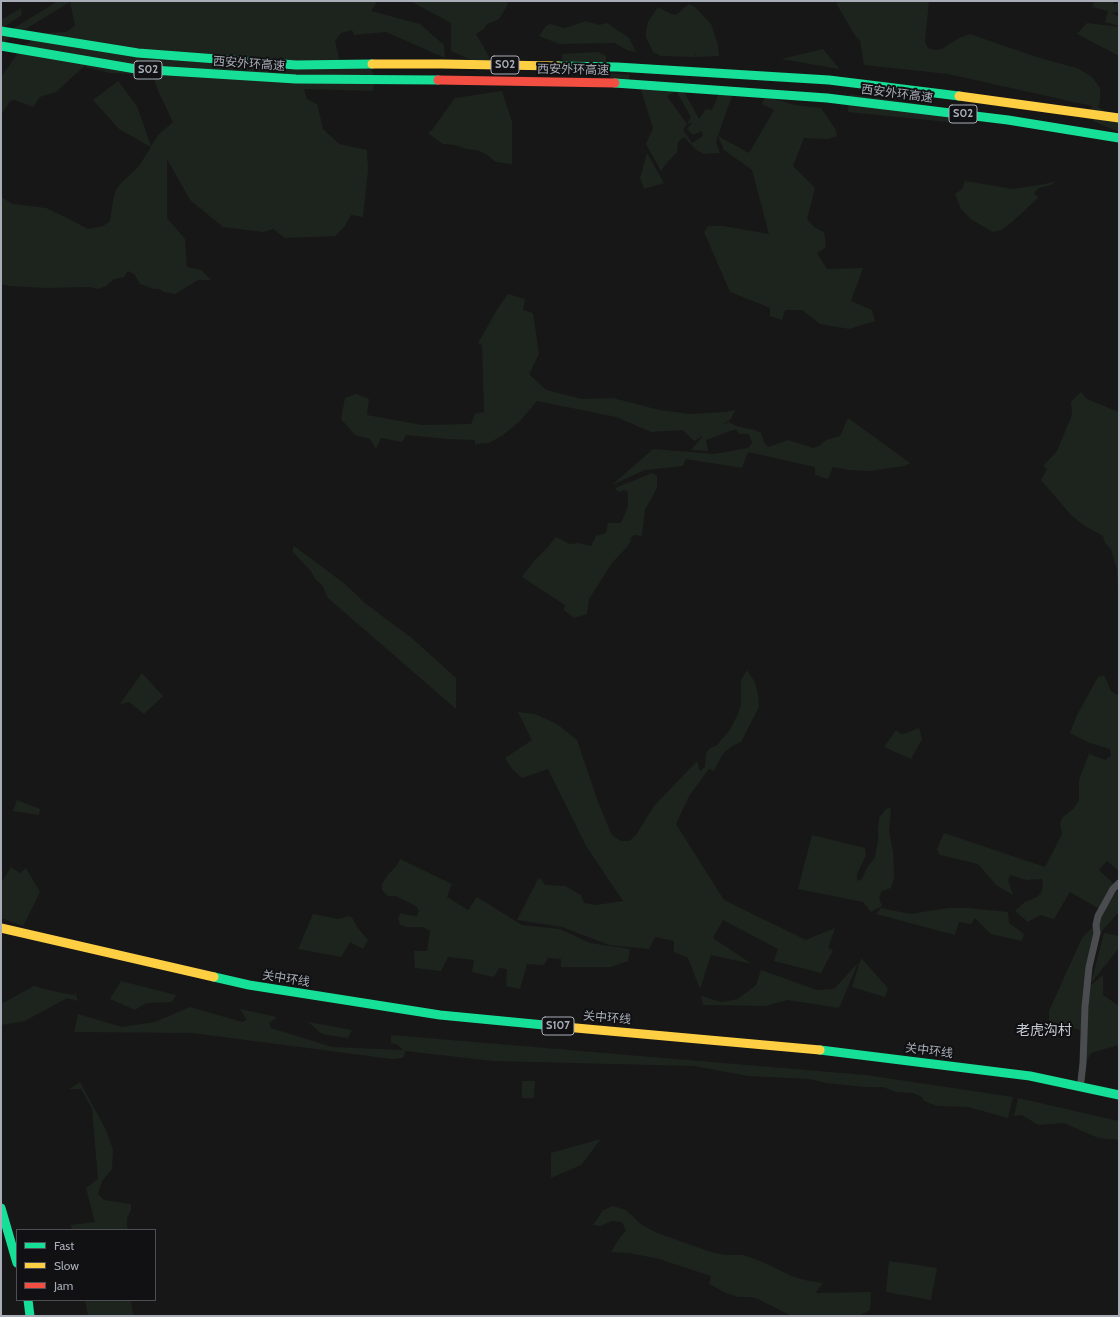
<!DOCTYPE html>
<html>
<head>
<meta charset="utf-8">
<style>
	body { margin:0 }
	#map { position:relative; width:1120px; height:1317px; overflow:hidden; background:#171717; font-family:Cabin,sans-serif }
	canvas { display:block }
	.frame { position:absolute; inset:0; border:2px solid #a8adb8; pointer-events:none }
	.legend { position:absolute; left:16px; top:1229px; width:140px; height:72px; box-sizing:border-box; background:#111113; border:1px solid #4d4f55; margin:0; padding:5px 7px; list-style:none; font-size:12px; color:#a8adb8 }
	.legend li { display:flex; align-items:center; gap:8px; height:20px }
	.legend b { width:20px; border:1px solid #4d4f55 }
</style>
</head>
<body>
<div id="map">
<canvas width="1120" height="1317"></canvas>
<div class="frame"></div>
<ul class="legend">
<li><b style="height:5px;background:#16e098"></b>Fast</li>
<li><b style="height:5px;background:#ffcf43"></b>Slow</li>
<li><b style="height:5px;background:#f24e42"></b>Jam</li>
</ul>
</div>
<script>
const ctx = document.querySelector('canvas').getContext('2d');
ctx.lineJoin = 'round';
function fillPath(path, color) {
  ctx.fillStyle = color;
  ctx.fill(path, 'evenodd');
}
function shape(rows) {
  const path = new Path2D();
  for (const r of rows) {
    path.moveTo(r[0], r[1]);
    for (let i = 2; i < r.length; i += 2) path.lineTo(r[i], r[i + 1]);
  }
  return path;
}
function trace(path, color, width, dash) {
  ctx.strokeStyle = color;
  ctx.lineWidth = width;
  ctx.lineCap = dash ? 'butt' : 'round';
  ctx.setLineDash(dash || []);
  ctx.stroke(path);
}
function write(font, color, halo, rows, align = 'center') {
  ctx.font = font + ' Cabin,"Noto Sans SC",sans-serif';
  ctx.lineWidth = 4;
  ctx.setLineDash([]);
  ctx.textBaseline = 'middle';
  ctx.strokeStyle = halo;
  ctx.fillStyle = color;
  for (const [text, x, y, turn = 0] of rows) {
    ctx.save();
    ctx.translate(x, y);
    ctx.rotate((+turn || 0) * Math.PI / 180);
    ctx.textAlign = isNaN(turn) ? turn : align;
    if (halo) ctx.strokeText(text, 0, 0);
    ctx.fillText(text, 0, 0);
    ctx.restore();
  }
}
const green = shape([
	[58,1,378,1,371,11,420,24,444,45,445,58,386,32,354,35,352,30,341,33,335,41,340,62,367,62,375,77,373,91,304,89,307,99,317,104,323,129,339,144,367,150,368,170,363,217,351,215,345,226,335,236,285,238,273,229,263,232,223,227,190,200,167,159,167,218,185,239,187,267,201,270,211,280,198,280,175,294,164,292,159,289,154,289,140,284,134,274,128,271,124,277,114,279,106,286,98,289,90,287,45,288,10,286,1,284,1,197,13,204,46,208,57,213,88,229,103,226,110,221,113,200,116,190,121,183,131,174,139,166,151,147,119,129,93,100,118,81,137,106,151,146,158,135,173,122,158,91,151,70,130,74,110,73,85,67,88,63,56,92,40,97,33,107,15,100,10,101,1,115,1,77,23,46,46,33,66,32,75,26,70,2,1,44,1,36],
	[410,1,508,1,507,6,499,19,487,24,484,29,476,34,487,53,495,71,451,51,451,23],
	[842,1,929,1,925,42,928,48,935,50,942,49,959,38,970,34,1039,58,1077,68,1092,77,1100,88,1100,100,1098,107,1119,120,1119,132,1093,121,1092,106,948,74,864,65,860,41,854,34,836,3],
	[1095,1,1114,1,1113,5,1119,3,1119,12,1112,13,1119,17,1119,26,1105,22,1108,11,1092,7],
	[689,4,695,7,711,24,718,45,719,56,697,57,693,51,696,57,661,56,653,52,646,37,646,31,648,22,658,7,671,14,676,15],
	[21,8,22,15,1,29,1,20],
	[586,21,599,25,607,23,629,38,636,52,627,50,615,43,559,44,539,36,546,26,550,24,565,28],
	[1087,23,1119,27,1119,56,1077,34],
	[823,49,838,67,839,69,781,59],
	[598,52,606,56,606,73,629,75,629,87,591,66,563,67,562,54],
	[641,90,683,90,699,119,706,109,712,110,720,91,733,93,718,136,749,153,774,110,762,104,765,96,795,105,821,108,836,130,837,136,828,139,804,138,793,166,815,188,807,219,814,227,824,232,826,247,817,253,827,269,863,268,851,301,872,310,875,321,849,329,820,324,802,310,785,310,782,320,770,316,770,308,730,292,704,232,708,226,723,226,769,234,752,170,724,150,718,136,716,142,720,153,704,154,695,149,684,137,678,142,677,152,665,165,661,171,646,144,653,128],
	[676,91,691,117,687,124,667,96],
	[693,122,687,129,693,135,702,131,703,136,692,143,683,130,687,124],
	[502,91,512,122,512,164,496,162,486,154,476,150,466,149,455,145,443,144,428,133,432,130,455,98],
	[849,94,933,106,953,116,958,123,848,112],
	[647,153,664,183,644,189,640,178],
	[965,181,1013,189,1045,184,1056,181,1051,185,1039,188,1034,193,1038,198,1011,223,1001,230,993,232,972,220,961,209,955,194,962,189],
	[508,294,525,299,523,310,533,313,539,354,529,374,546,390,582,399,613,398,659,410,690,414,726,412,735,410,731,419,722,425,729,422,736,426,755,430,761,433,764,442,768,447,788,440,813,448,819,446,826,440,840,436,848,418,910,463,904,466,869,471,849,470,833,467,828,479,815,475,815,467,748,452,742,468,686,459,683,466,645,470,612,485,653,449,714,454,748,448,752,443,749,434,739,434,736,429,706,440,708,451,691,450,703,436,694,441,683,430,651,432,616,417,537,401,520,421,503,435,489,443,475,444,475,440,447,439,406,435,402,442,381,438,376,449,370,439,355,435,341,419,345,398,356,394,369,399,367,415,422,425,471,424,475,414,484,412,482,345,478,343,498,308],
	[1081,392,1087,399,1119,412,1119,610,1117,570,1111,549,1105,543,1103,536,1083,525,1071,515,1041,480,1047,469,1043,466,1057,451,1072,415,1071,402],
	[652,473,657,476,657,488,645,510,642,536,634,535,628,541,632,539,628,546,612,563,589,599,587,614,574,618,564,610,565,605,522,577,533,562,546,549,556,537,570,544,579,543,591,546,596,536,606,533,608,523,621,523,628,507,628,492,624,490,618,492,615,488],
	[294,546,345,584,366,604,413,639,456,678,456,709,328,598,322,585,316,580,310,570,292,551],
	[747,670,755,682,758,695,759,707,741,742,732,746,723,754,714,771,709,769,689,796,676,824,724,900,806,940,835,928,828,948,833,950,821,973,774,961,778,949,723,920,713,938,752,964,711,955,700,989,688,958,674,952,674,941,655,937,649,949,609,945,562,927,517,920,538,879,540,878,545,885,565,886,581,895,584,903,596,905,623,901,586,846,548,769,522,778,513,770,505,758,532,740,518,712,535,714,557,724,577,740,597,799,610,831,613,836,621,841,629,841,636,835,654,806,697,761,700,771,705,767,706,753,710,748,716,746,729,731,738,714,741,705,741,680],
	[142,673,163,696,144,714,129,702,120,704],
	[1104,675,1111,691,1119,696,1119,871,1107,861,1099,870,1116,886,1101,910,1070,892,1054,919,1040,915,1028,922,1015,911,1025,902,1037,897,1041,893,1043,884,1042,879,1027,880,1010,875,1008,880,1013,895,996,885,979,865,974,863,940,855,937,849,944,833,1045,867,1062,834,1060,824,1062,818,1074,808,1079,800,1079,780,1089,754,1105,760,1111,756,1110,749,1090,743,1070,733,1077,715,1098,677],
	[919,728,922,739,911,759,884,747,896,730,901,734,907,733],
	[17,800,40,809,39,815,13,811],
	[891,807,889,832,893,851,894,877,891,888,882,891,879,898,882,906,871,912,863,902,798,889,812,835,865,848,866,855,857,874,857,881,862,879,867,868,875,857,878,841,878,829,879,818,886,809],
	[400,859,452,884,447,897,468,910,477,897,522,925,560,929,590,943,630,949,628,961,611,967,561,967,561,959,548,958,544,965,527,964,520,989,506,986,507,969,499,968,494,977,472,972,474,960,448,957,441,971,415,968,414,951,427,951,430,931,423,927,407,927,400,925,398,918,401,913,407,915,417,916,419,911,416,906,396,896,388,896,382,890,382,884,387,876,397,865],
	[11,867,20,873,26,868,40,892,23,926,1,918,1,883],
	[1119,888,1119,912,1102,931,1089,968,1086,1032,1049,1021,1049,1011,1082,938,1096,924],
	[881,908,910,914,948,908,968,908,1008,912,1009,923,1024,934,1022,941,991,934,975,918,971,924,959,922,955,935,876,914],
	[313,914,338,919,350,916,353,919,357,927,368,940,363,949,350,942,341,957,298,949],
	[1104,933,1119,936,1119,948,1091,983],
	[861,958,888,988,885,997,852,987],
	[858,963,839,1008,788,1000,765,1006,703,1005,701,996,721,1002,738,999,756,985,761,970,817,990,834,989],
	[1103,975,1103,995,1119,1006,1119,1045,1091,1053,1084,1066,1090,986],
	[121,981,176,995,172,1002,146,1003,135,1010,110,999],
	[34,986,61,993,75,995,74,988,78,1001,67,998,25,1021,1,1025,1,1004],
	[190,1007,242,1022,247,1020,240,1009,277,1017,269,1023,271,1028,332,1047,403,1050,398,1045,391,1043,391,1035,866,1075,1013,1097,1008,1118,968,1107,937,1106,924,1101,922,1097,913,1093,896,1092,883,1087,866,1087,826,1083,809,1079,748,1076,694,1066,493,1061,405,1051,405,1053,403,1058,392,1059,192,1033,74,1032,78,1014,122,1027,155,1022],
	[308,1022,352,1030,348,1038,322,1034],
	[522,1081,535,1081,534,1098,522,1098],
	[80,1082,106,1130,113,1150,112,1169,102,1181,98,1194,104,1200,131,1204,131,1210,127,1218,127,1227,130,1230,72,1230,71,1225,95,1222,86,1188,98,1179,92,1108,81,1089,69,1089],
	[1018,1098,1119,1121,1119,1140,1098,1138,1064,1123,1038,1125,1022,1115,1014,1116],
	[601,1139,581,1165,551,1178,551,1153],
	[613,1206,626,1210,642,1225,657,1233,711,1252,725,1255,743,1255,760,1261,794,1277,809,1281,823,1283,815,1293,871,1292,870,1310,859,1316,792,1316,758,1299,751,1297,738,1297,726,1293,709,1284,711,1276,659,1259,629,1253,611,1252,620,1237,626,1231,622,1222,611,1221,601,1226,593,1225,603,1210],
	[889,1261,937,1268,931,1300,886,1292],
	[85,1300,131,1300,133,1316,88,1316]
]);
const street = shape([
	[1081,1081,1083,1063,1085,1007,1089,967,1097,933,1096,925,1098,916,1113,889,1119,883]
]);
const fast = shape([
	[1,31,138,53,296,65,372,64],
	[1,46,136,69,296,79,438,80],
	[558,66,617,67,829,80,959,96],
	[615,83,827,98,1008,120,1119,138],
	[214,977,249,985,440,1015,565,1027],
	[820,1050,1030,1076,1119,1095],
	[1,1208,17,1263],
	[28,1300,30,1316]
]);
const slow = shape([
	[372,64,442,64,558,66],
	[959,96,1119,118],
	[1,928,214,977],
	[565,1027,820,1050]
]);
const jam = shape([
	[438,80,615,83]
]);
const shields = [
	[505,65,28],
	[148,70,28],
	[963,114,28],
	[558,1026,32]
];
const shieldNames = [
	["S02",505,65],
	["S02",148,70],
	["S02",963,114],
	["S107",558,1026]
];
const streetNames = [
	["西安外环高速",249,64,4],
	["西安外环高速",573,70,1],
	["西安外环高速",897,94,7],
	["关中环线",286,979,9],
	["关中环线",607,1018,5],
	["关中环线",929,1051,7]
];
const quarterNames = [
	["老虎沟村",1044,1031]
];
fillPath(green, '#1d241e');
trace(street, '#4b4c50', 7);
trace(fast, '#16e098', 9);
trace(slow, '#ffcf43', 9);
trace(jam, '#f24e42', 9);
for (const [x, y, w] of shields) {
  const box = new Path2D();
  box.roundRect(x - w / 2, y - 9, w, 18, 3);
  ctx.fillStyle = '#111113';
  ctx.fill(box);
  trace(box, '#a8adb8', 1);
}
write('bold 11px', '#a8adb8', null, shieldNames);
write('12px', '#a8adb8', '#111113', streetNames);
write('14px', '#c9ccd4', '#111113', quarterNames);
</script>
</body>
</html>
